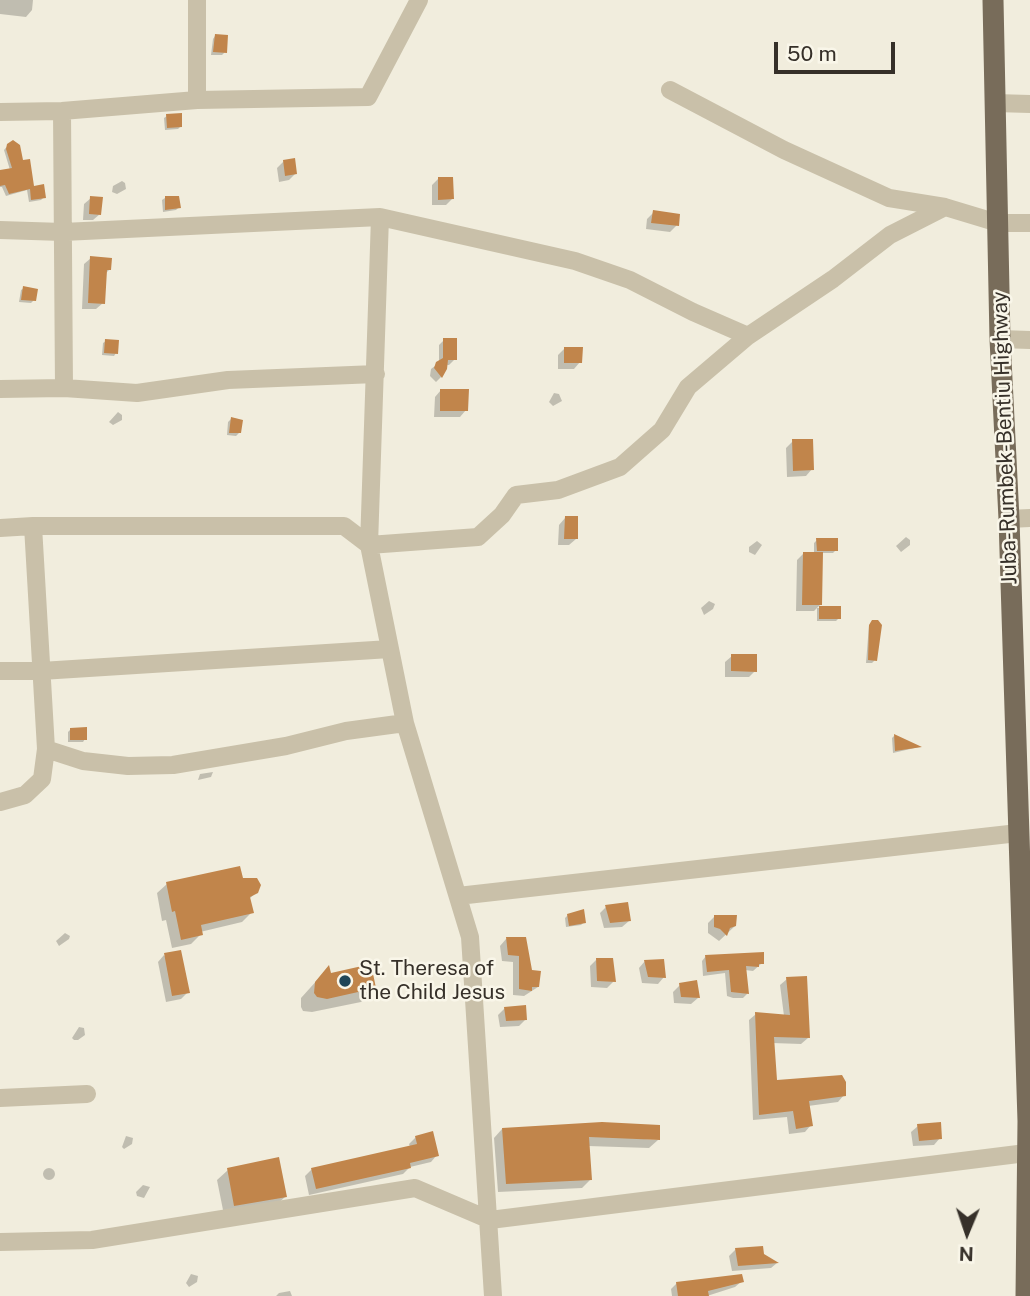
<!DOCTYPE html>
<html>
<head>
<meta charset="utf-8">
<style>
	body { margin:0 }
	#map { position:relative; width:1030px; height:1296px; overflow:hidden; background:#f1eddd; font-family:"Public Sans",sans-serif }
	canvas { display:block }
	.north { position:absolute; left:932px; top:1198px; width:70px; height:70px; -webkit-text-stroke:5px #f9f6e9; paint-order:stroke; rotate:182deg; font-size:19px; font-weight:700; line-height:28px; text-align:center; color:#363029 }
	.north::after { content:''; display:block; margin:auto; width:24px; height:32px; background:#363029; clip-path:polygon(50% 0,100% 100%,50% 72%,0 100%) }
	.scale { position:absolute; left:774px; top:42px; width:121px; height:32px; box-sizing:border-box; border:4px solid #363029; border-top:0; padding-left:9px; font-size:21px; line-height:24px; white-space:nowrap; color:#363029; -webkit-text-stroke:5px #f9f6e9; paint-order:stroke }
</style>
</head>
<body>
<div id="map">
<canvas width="1030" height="1296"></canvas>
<div class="north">N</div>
<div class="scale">50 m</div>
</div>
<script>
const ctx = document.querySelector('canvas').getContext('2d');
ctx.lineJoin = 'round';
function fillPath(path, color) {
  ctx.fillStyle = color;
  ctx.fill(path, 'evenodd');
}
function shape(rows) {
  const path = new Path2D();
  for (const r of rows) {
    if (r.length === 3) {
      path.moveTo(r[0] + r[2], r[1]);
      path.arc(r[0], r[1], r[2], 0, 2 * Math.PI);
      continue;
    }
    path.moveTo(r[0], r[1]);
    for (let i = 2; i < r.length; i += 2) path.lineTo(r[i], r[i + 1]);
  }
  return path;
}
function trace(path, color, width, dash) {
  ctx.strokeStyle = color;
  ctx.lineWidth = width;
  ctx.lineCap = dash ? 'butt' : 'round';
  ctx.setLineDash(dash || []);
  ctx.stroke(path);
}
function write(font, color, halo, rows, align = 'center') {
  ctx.font = font + ' "Public Sans",sans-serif';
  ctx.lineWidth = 5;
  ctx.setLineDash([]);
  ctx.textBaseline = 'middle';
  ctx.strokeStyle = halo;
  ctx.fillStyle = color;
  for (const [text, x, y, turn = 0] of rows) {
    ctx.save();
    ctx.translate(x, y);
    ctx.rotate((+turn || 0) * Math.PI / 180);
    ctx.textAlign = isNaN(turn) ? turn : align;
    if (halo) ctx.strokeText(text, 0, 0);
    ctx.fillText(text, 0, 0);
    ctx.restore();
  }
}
const shadow = shape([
	[0,0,33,0,32,10,26,17,0,14],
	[215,36,225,52,222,55,211,55,213,39],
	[167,116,181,126,178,129,165,130,164,118],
	[9,144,22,162,33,188,44,197,41,200,29,202,27,190,6,196,2,187,0,187,0,172,10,170,4,150],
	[284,161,295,174,289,180,279,182,277,168],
	[438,179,452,199,446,205,432,205,432,185],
	[122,181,125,183,126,189,117,194,112,192,113,186],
	[91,198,100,214,93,220,83,220,84,204],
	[165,198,179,207,176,210,163,212,162,200],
	[654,212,677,225,670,232,646,229,647,219],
	[91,258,109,270,105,274,103,303,96,309,82,309,84,264],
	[24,288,34,300,31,303,19,302,21,290],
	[444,340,455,359,449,365,446,365,441,377,436,382,430,376,431,369,439,363,439,345],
	[106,341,116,353,114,356,102,355,103,343],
	[565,348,580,362,574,369,558,369,558,355],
	[441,390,466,410,460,417,434,417,435,397],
	[554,393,559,394,562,401,553,406,549,402],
	[118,412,122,415,122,420,113,425,109,422],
	[231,419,239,433,236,436,227,435,228,422],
	[793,441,812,469,806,476,787,477,786,448],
	[565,518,576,539,569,545,558,545,559,525],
	[906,537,910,540,910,545,901,552,896,546],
	[817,540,836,550,833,553,821,553,821,604,817,608,839,608,839,618,836,621,817,621,817,608,814,611,796,611,797,560,804,553,814,554,814,543],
	[757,541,762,545,755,555,749,552,749,547],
	[709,601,715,604,713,609,704,615,701,608],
	[869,625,875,660,872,663,866,663],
	[732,656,755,671,749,677,725,677,725,662],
	[70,730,85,739,83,742,68,742,68,732],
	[894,736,919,747,893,753,892,738],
	[213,772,211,777,198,780,200,774],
	[167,884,257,892,249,899,252,912,242,922,200,932,201,934,191,944,172,948,166,920,162,921,157,893],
	[606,907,629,921,622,927,604,928,600,913],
	[568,915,584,922,581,925,566,927,565,918],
	[714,917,735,926,719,941,708,933,708,923],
	[65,933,70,936,69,939,59,946,56,941],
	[525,938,530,972,538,987,524,996,513,995,513,962,502,961,500,946,506,939],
	[164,955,188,992,181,999,166,1002,158,962],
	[706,956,762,963,753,971,745,970,747,994,743,998,733,998,727,996,725,973,703,976,702,961],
	[596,960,614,981,607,988,591,987,590,966],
	[645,961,664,977,658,984,642,983,639,968],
	[328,968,329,976,375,988,361,1002,312,1012,303,1011,301,1007,301,998],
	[787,979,808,1038,801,1044,772,1043,775,1081,844,1095,838,1102,808,1106,811,1125,805,1132,789,1134,787,1117,753,1120,749,1020,756,1014,784,1016,780,985],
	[680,985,698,998,691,1004,674,1003,673,992],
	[505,1008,526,1019,519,1026,500,1027,498,1015],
	[79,1027,84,1028,85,1035,78,1040,74,1040,72,1038],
	[918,1126,940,1138,934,1145,913,1146,911,1132],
	[502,1129,658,1140,649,1148,588,1146,591,1179,582,1188,498,1192,494,1138],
	[126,1136,133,1138,132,1144,124,1149,122,1147],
	[416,1137,437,1155,431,1162,410,1167,403,1174,309,1195,305,1176,312,1169,410,1147,409,1144],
	[49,1174,6],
	[228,1170,285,1197,274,1207,224,1215,217,1180],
	[143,1185,150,1187,144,1198,137,1196,136,1192],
	[736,1249,762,1255,777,1263,771,1268,732,1271,729,1256],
	[191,1274,198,1276,197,1282,189,1287,186,1283],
	[742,1281,735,1287,707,1296,672,1296,671,1289,677,1283],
	[290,1291,292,1296,276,1296,279,1293]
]);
const building = shape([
	[215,34,228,35,227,53,213,52],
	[182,113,182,127,167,128,166,114],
	[13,140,20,145,23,160,30,159,34,186,44,184,46,198,31,200,30,189,9,194,5,185,0,186,0,170,12,168,6,149,7,144],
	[295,158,297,174,285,176,283,160],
	[438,177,453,177,454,199,438,200],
	[90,196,103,197,101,215,89,214],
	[165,196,179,196,181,208,165,210],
	[653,210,680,214,679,226,651,223],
	[90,256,112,258,111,270,107,270,105,304,88,303],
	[23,286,38,289,36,301,21,300],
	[443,338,457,338,457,360,448,360,447,369,442,378,434,368,436,362,443,358],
	[105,339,119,340,118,354,104,353],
	[564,347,583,347,582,363,564,363],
	[440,389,469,389,468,411,440,411],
	[231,417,243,420,241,433,229,433],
	[792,439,813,439,814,470,793,471],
	[565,516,578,516,578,539,564,539],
	[816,538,838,538,838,551,817,551],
	[803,552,823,552,822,605,802,605],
	[819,606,841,606,841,619,819,619],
	[872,620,878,620,882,625,877,661,868,660,869,625],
	[731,654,757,654,757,672,731,671],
	[87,727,87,740,70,740,70,728],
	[894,734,922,747,895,751],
	[240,866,243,878,257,878,261,885,258,893,250,897,254,913,201,925,203,935,181,940,175,911,172,912,166,882],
	[628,902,631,921,610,923,605,905],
	[584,909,586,923,569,926,567,914],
	[714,915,737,915,736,926,730,928,727,936,720,929,714,927],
	[506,937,526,937,532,970,541,971,539,987,532,987,532,991,519,989,519,956,508,955],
	[181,950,190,993,172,996,164,953],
	[764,952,764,964,759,964,759,967,746,966,749,994,731,992,729,970,707,972,705,955],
	[596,958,613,958,616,982,597,981],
	[664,959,666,978,648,977,644,960],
	[371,964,376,988,327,999,317,997,314,993,315,982,329,965,331,973],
	[807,976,810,1038,774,1037,777,1080,842,1075,846,1082,846,1096,809,1101,813,1126,796,1129,793,1111,759,1115,755,1012,790,1015,786,977],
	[697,980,700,998,681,997,679,983],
	[526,1005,527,1020,506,1021,504,1007],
	[602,1122,660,1125,660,1140,589,1137,592,1180,506,1184,502,1128],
	[941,1122,942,1139,919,1141,917,1124],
	[433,1131,439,1156,410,1163,411,1168,316,1189,311,1168,417,1144,415,1136],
	[279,1157,287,1197,234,1206,227,1168],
	[763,1246,764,1254,779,1263,738,1266,735,1248],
	[742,1274,744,1282,708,1291,709,1296,678,1296,676,1282]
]);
const street = shape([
	[670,90,784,150,889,198,945,207],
	[197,100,197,0],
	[995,103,1030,104],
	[62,111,64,388],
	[0,112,62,111,197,100,368,97,419,0],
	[380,217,369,545,405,723,470,937,493,1296],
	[0,230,63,232,380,217,575,261,630,280,693,312,748,336],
	[1000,339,1030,340],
	[0,389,64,388,137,393,228,380,376,374],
	[1009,519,1030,518],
	[0,528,33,526],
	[0,671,41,671,390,649],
	[46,749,83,761,128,766,173,765,286,746,346,731,405,723],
	[0,802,25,795,42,779,46,749,33,526,344,526,369,545,478,537,502,515,516,495,558,490,620,467,662,430,688,387,748,336,833,279,890,235,945,207,998,223,1030,223],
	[458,896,1018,833],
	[0,1098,87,1094],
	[0,1242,92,1240,415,1188,490,1220,1026,1153]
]);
const primary = shape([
	[993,0,1000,339,1009,519,1028,1121,1026,1296]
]);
const markers = [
	[345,981,7,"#204557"]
];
const streetNames = [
	["Juba-Rumbek-Bentiu Highway",1005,438,-92]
];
const poiNames = [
	["St. Theresa of",359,969],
	["the Child Jesus",359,993]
];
fillPath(shadow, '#0003');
fillPath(building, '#c1854b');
trace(street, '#c9c0a9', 18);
trace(primary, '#786c5a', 21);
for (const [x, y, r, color] of markers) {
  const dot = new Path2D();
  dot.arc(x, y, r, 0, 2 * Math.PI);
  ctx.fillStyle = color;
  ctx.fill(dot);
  trace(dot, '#f9f6e9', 2.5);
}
write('21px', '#363029', '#f9f6e9', streetNames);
write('21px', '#363029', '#f9f6e9', poiNames, 'left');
</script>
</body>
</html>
